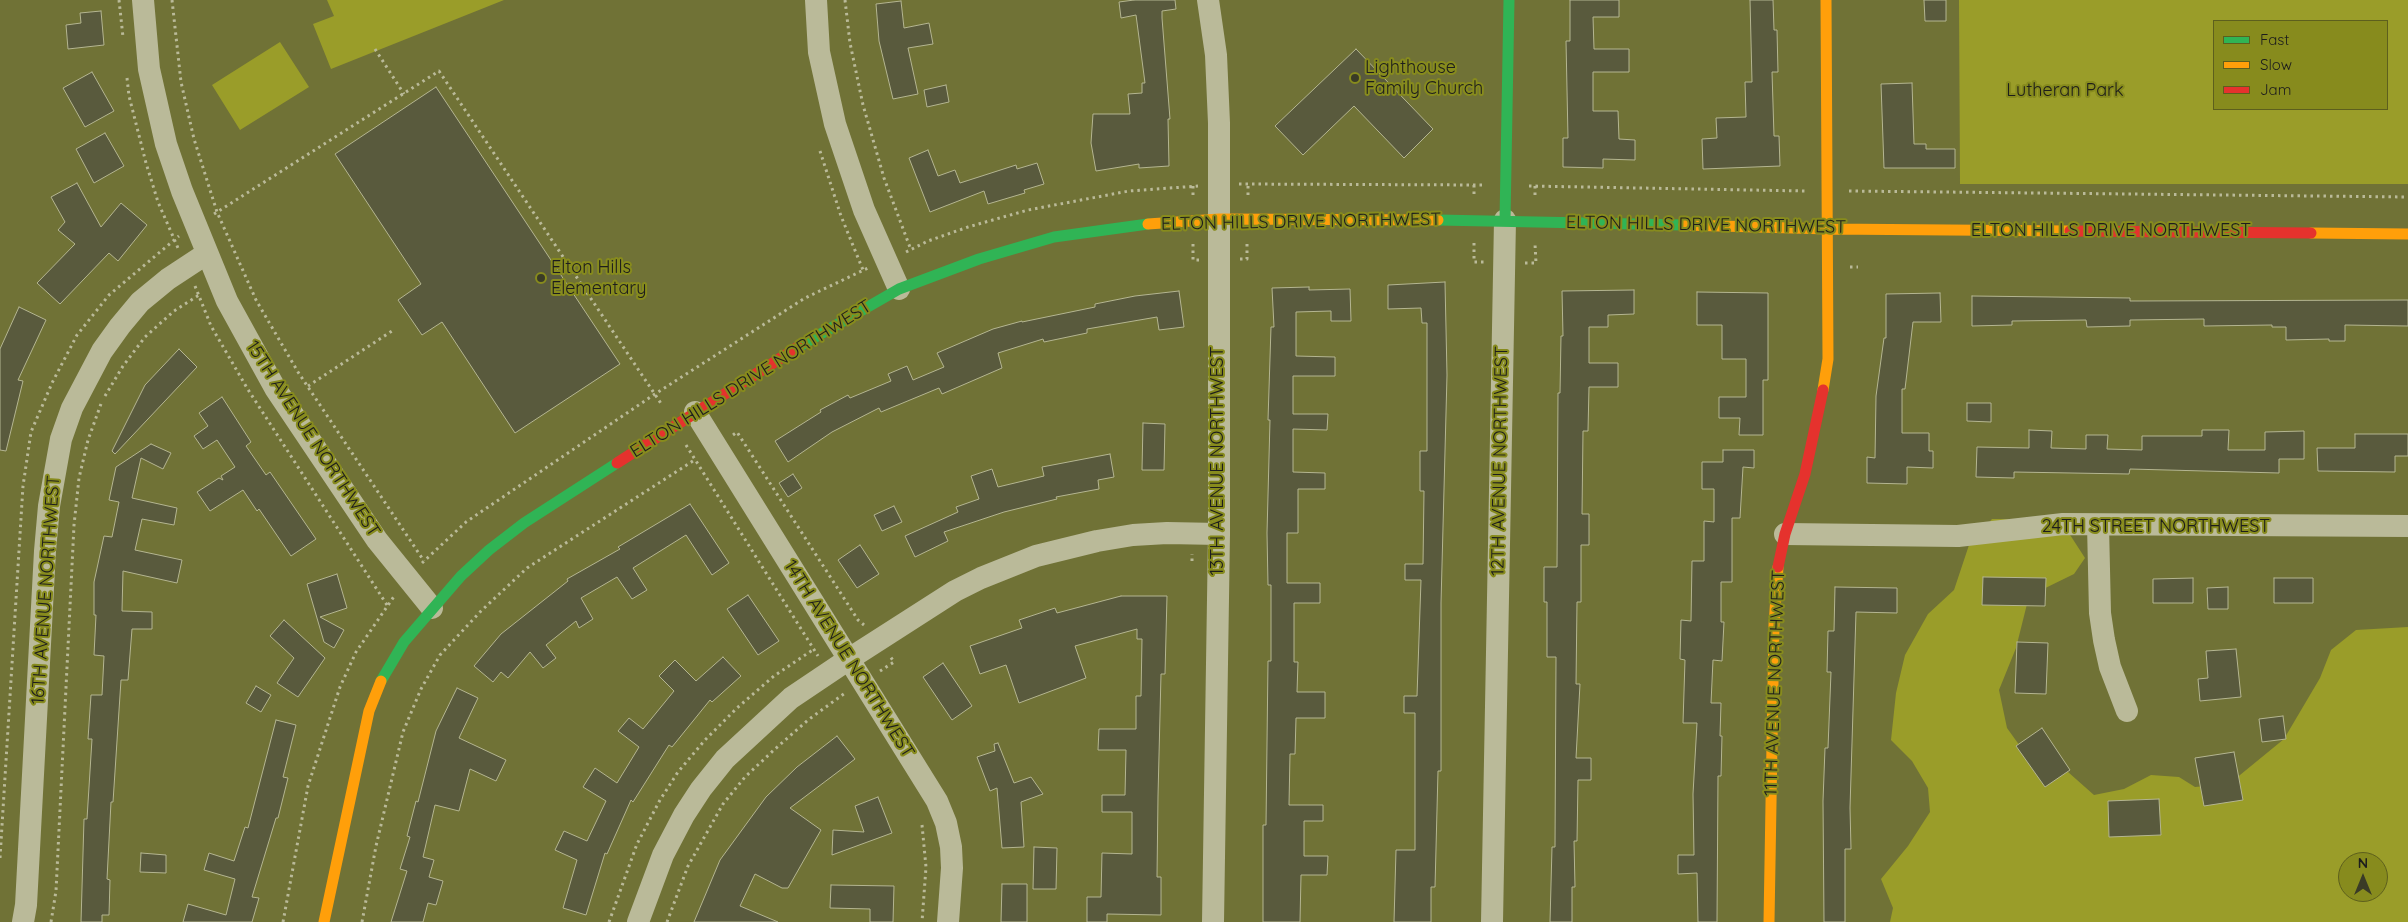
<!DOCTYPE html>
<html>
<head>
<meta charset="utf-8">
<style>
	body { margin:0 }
	#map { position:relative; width:2408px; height:922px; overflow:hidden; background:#707236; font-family:Quicksand,sans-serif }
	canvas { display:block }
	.legend { position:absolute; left:2213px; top:20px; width:175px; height:90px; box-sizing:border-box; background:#878b1d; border:1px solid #5d5f1d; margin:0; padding:6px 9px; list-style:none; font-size:15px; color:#1d1d1d }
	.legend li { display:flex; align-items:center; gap:10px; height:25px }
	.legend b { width:25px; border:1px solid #5d5f1d }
	.north { position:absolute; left:2338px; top:852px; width:50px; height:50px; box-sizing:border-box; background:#878b1d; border:1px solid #5d5f1d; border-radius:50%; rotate:0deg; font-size:14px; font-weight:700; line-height:20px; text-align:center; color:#1d1d1d }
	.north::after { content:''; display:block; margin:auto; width:18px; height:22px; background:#3a3b26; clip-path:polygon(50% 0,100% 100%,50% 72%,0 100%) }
</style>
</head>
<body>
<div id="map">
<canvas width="2408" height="922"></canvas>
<ul class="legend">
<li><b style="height:6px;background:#30b455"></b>Fast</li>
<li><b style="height:6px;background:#ff9f0a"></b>Slow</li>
<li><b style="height:6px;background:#e5322d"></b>Jam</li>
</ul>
<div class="north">N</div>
</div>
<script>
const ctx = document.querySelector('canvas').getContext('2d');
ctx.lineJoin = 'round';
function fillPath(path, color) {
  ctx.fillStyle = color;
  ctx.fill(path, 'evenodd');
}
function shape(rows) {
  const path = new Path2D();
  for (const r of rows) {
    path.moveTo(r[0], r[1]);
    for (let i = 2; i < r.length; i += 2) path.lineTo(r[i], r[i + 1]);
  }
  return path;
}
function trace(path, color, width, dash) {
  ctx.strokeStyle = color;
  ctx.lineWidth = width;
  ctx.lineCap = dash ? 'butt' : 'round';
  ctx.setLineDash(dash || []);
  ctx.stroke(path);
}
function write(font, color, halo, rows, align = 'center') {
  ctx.font = font + ' Quicksand,sans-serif';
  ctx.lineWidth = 4;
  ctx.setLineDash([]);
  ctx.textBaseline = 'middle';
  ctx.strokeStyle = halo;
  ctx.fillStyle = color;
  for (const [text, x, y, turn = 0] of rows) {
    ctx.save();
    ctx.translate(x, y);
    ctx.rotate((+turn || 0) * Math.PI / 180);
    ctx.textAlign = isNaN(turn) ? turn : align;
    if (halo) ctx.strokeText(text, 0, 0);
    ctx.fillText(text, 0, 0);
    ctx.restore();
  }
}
const green = shape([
	[327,0,504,0,331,69,313,24,334,16],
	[1959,0,2408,0,2408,184,1960,184],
	[2214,21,2387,21,2387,109,2214,109],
	[280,42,309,87,240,130,212,85],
	[1992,519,2033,519,2063,524,2085,558,2074,574,2029,596,2016,648,1999,690,2007,728,2030,760,2068,772,2094,795,2124,789,2151,775,2179,777,2195,787,2229,784,2284,739,2320,678,2331,650,2356,630,2408,627,2408,922,1890,922,1893,908,1881,879,1908,846,1930,812,1928,788,1912,761,1891,740,1896,693,1905,655,1928,614,1954,590,1969,545],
	[2348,862,2378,862,2378,892,2348,892]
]);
const building = shape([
	[1134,0,1175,0,1176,9,1162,11,1162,18,1170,119,1168,119,1169,166,1139,168,1139,164,1096,171,1091,143,1093,114,1130,114,1128,94,1142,93,1142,83,1145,83,1136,15,1121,18,1119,2,1134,0],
	[1570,0,1619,0,1619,17,1593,17,1594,49,1629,49,1629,72,1593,72,1593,111,1618,111,1619,139,1635,140,1635,160,1603,159,1603,168,1563,167,1563,138,1568,138,1566,41,1570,41,1570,0],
	[1750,0,1773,0,1774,30,1777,30,1778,72,1772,72,1774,136,1779,136,1780,166,1703,169,1702,139,1717,138,1716,118,1746,117,1745,82,1752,82,1750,0],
	[1924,0,1946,0,1946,21,1925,21,1924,0],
	[901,1,904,28,929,23,933,44,908,48,918,94,893,99,879,41,876,4,901,1],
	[101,11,104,45,68,49,66,25,81,23,80,13,101,11],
	[1356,49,1433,129,1404,158,1354,106,1303,155,1275,126,1356,49],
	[92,72,114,111,85,127,63,88,92,72],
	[1912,83,1914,144,1926,144,1926,149,1955,149,1955,168,1884,168,1881,84,1912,83],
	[946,85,949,102,927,107,924,90,946,85],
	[436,87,620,364,515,433,442,322,422,335,398,300,421,284,335,154,436,87],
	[105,133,124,166,94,183,76,149,105,133],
	[928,150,938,176,955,170,960,183,1016,165,1017,169,1037,163,1044,184,1024,190,1025,193,988,204,984,191,930,212,909,158,928,150],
	[77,183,101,227,121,203,147,225,118,261,109,253,60,304,37,283,75,244,58,230,65,222,51,197,77,183],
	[1445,282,1447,375,1441,603,1441,771,1438,771,1435,887,1431,887,1431,922,1394,922,1396,850,1415,850,1415,713,1404,713,1404,696,1417,696,1421,580,1405,580,1405,564,1423,564,1424,491,1420,491,1420,451,1427,451,1427,323,1422,323,1421,308,1388,309,1388,285,1445,282],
	[1309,287,1309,290,1350,289,1351,321,1331,321,1331,311,1296,312,1296,356,1335,357,1335,376,1293,376,1293,414,1328,414,1327,430,1293,429,1293,472,1325,473,1325,489,1298,489,1298,533,1287,533,1287,583,1320,583,1320,603,1294,603,1294,662,1298,662,1297,692,1325,692,1325,718,1296,718,1295,754,1290,754,1289,805,1323,805,1323,821,1304,821,1304,856,1328,856,1327,875,1301,875,1300,922,1263,922,1263,825,1266,825,1268,661,1271,661,1271,585,1268,585,1267,533,1270,420,1268,420,1271,327,1274,327,1272,288,1309,287],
	[1634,290,1634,314,1608,315,1608,327,1589,327,1589,363,1618,363,1618,387,1589,387,1588,431,1583,431,1582,514,1589,514,1589,545,1581,545,1581,602,1577,602,1576,684,1580,684,1576,758,1591,758,1591,780,1578,780,1577,841,1574,841,1575,887,1572,887,1572,922,1550,922,1552,847,1555,847,1556,657,1547,657,1547,602,1544,602,1544,567,1557,567,1558,393,1560,393,1561,336,1563,336,1562,291,1634,290],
	[1179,291,1184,327,1159,330,1157,317,1087,329,1087,333,1044,342,1043,339,998,353,1002,368,942,394,939,388,881,412,879,408,832,432,788,462,775,441,821,412,820,410,848,395,850,398,891,381,888,374,907,366,913,380,944,367,937,353,993,329,1022,321,1022,322,1095,307,1095,304,1135,296,1179,291],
	[1697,292,1768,293,1768,380,1763,380,1763,435,1739,435,1740,418,1719,418,1719,397,1746,397,1746,359,1722,359,1722,325,1697,325,1697,292],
	[1940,293,1941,322,1913,322,1905,389,1902,389,1902,433,1929,433,1929,451,1933,451,1933,468,1907,467,1907,484,1867,483,1867,457,1875,458,1876,396,1884,338,1886,338,1886,294,1940,293],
	[1972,296,2130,298,2130,301,2408,300,2408,326,2345,325,2345,341,2329,341,2329,339,2286,340,2286,327,2272,327,2272,325,2204,326,2204,319,2130,320,2130,326,2087,327,2086,320,2012,321,2012,325,1972,326,1972,296],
	[19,307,46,320,18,380,23,381,6,451,0,450,0,349,19,307],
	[179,349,197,367,115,454,112,451,145,385,179,349],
	[222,397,251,442,246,446,266,475,270,472,316,539,291,556,259,509,257,511,243,490,210,511,197,492,219,478,223,480,221,476,235,467,217,440,203,449,194,436,208,426,199,413,222,397],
	[1967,403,1991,403,1991,422,1967,421,1967,403],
	[1143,423,1165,424,1164,470,1142,470,1143,423],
	[2029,430,2052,431,2051,448,2086,449,2086,435,2108,435,2107,449,2142,450,2142,436,2202,436,2202,430,2229,430,2228,450,2265,450,2265,432,2304,431,2304,459,2279,459,2279,473,2130,469,2129,474,2014,472,2014,478,1976,477,1977,447,2029,448,2029,430],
	[2355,434,2408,434,2408,456,2395,456,2395,472,2318,471,2317,448,2355,448,2355,434],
	[151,444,171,453,163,469,141,458,132,498,177,508,174,525,142,519,135,550,182,560,177,583,123,571,122,611,152,612,152,629,132,629,128,680,121,680,113,802,111,802,107,879,110,880,109,915,102,915,102,922,81,922,84,819,87,819,92,739,88,739,91,695,102,695,104,656,94,655,96,615,94,615,94,582,104,536,112,537,119,502,109,500,116,467,151,444],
	[1723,450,1754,450,1754,468,1743,467,1740,518,1732,518,1732,582,1721,582,1721,622,1724,622,1722,661,1713,660,1711,703,1721,703,1720,736,1722,736,1721,776,1718,776,1717,922,1698,922,1697,873,1678,874,1678,855,1694,855,1693,794,1697,723,1683,723,1685,660,1680,659,1681,620,1691,621,1692,561,1704,561,1704,521,1714,522,1714,489,1702,489,1702,462,1723,462,1723,450],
	[1110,454,1114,477,1098,480,1099,489,1056,497,1057,499,1004,512,944,532,948,541,915,557,905,536,958,512,956,507,979,499,971,476,992,469,998,487,1044,476,1042,467,1110,454],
	[793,474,802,488,788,497,779,483,793,474],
	[690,504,729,563,712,575,686,535,633,568,647,590,632,599,617,577,581,598,593,619,579,628,576,621,546,645,556,658,543,668,530,652,508,678,501,672,493,682,474,666,501,634,568,581,567,579,620,549,618,547,690,504],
	[894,506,902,522,882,531,874,515,894,506],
	[860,545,879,574,857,588,838,560,860,545],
	[337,574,347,608,320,617,344,630,334,648,324,642,307,584,337,574],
	[1983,577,2046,578,2045,606,1982,605,1983,577],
	[2193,578,2193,603,2153,603,2153,579,2193,578],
	[2274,578,2313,578,2313,603,2274,603,2274,578],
	[1835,587,1897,588,1897,613,1856,612,1850,808,1851,849,1845,849,1845,922,1824,922,1823,801,1825,748,1828,748,1831,672,1827,672,1828,631,1834,631,1835,587],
	[2228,587,2228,609,2208,609,2207,588,2228,587],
	[748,595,779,641,758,655,727,609,748,595],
	[1121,596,1167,596,1165,674,1161,674,1158,796,1157,877,1161,877,1161,915,1107,914,1107,922,1087,922,1087,897,1101,897,1102,853,1132,854,1132,812,1102,812,1102,795,1125,795,1126,750,1098,750,1099,729,1136,729,1136,696,1141,696,1142,639,1137,639,1137,629,1075,646,1086,678,1019,703,1006,665,980,674,970,646,1022,628,1019,620,1055,608,1057,613,1121,596],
	[284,620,325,658,298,697,277,683,294,658,270,636,284,620],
	[2017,642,2048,643,2046,694,2015,693,2017,642],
	[2236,649,2241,697,2200,701,2198,679,2208,678,2206,651,2236,649],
	[723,657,741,676,712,702,710,700,672,747,669,745,633,802,631,800,607,854,605,853,586,915,563,908,577,860,555,850,564,831,587,841,606,801,583,787,595,768,617,783,639,747,618,731,629,718,643,729,674,691,659,676,675,660,696,681,723,657],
	[943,663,972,706,952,720,923,677,943,663],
	[256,686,271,695,261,712,246,703,256,686],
	[457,688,478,698,459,738,506,760,496,781,470,769,459,811,435,805,423,857,434,860,429,877,443,881,436,905,428,903,423,922,391,922,407,871,400,869,410,837,407,836,416,801,418,802,436,731,457,688],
	[2283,716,2286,739,2262,742,2259,719,2283,716],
	[276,720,296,725,283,777,288,778,278,818,276,818,252,897,259,898,252,922,183,922,188,904,226,915,235,879,204,870,209,853,234,861,245,827,248,828,276,720],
	[2042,728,2070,770,2045,787,2016,746,2042,728],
	[837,736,855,759,790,808,821,830,788,888,782,888,755,874,740,906,778,922,694,922,720,860,766,797,797,767,837,736],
	[998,743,1014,783,1031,777,1043,794,1021,802,1024,847,1002,848,997,788,990,791,977,757,995,751,994,744,998,743],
	[2234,752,2243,800,2204,806,2195,758,2234,752],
	[878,797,892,833,832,855,833,830,864,832,855,806,878,797],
	[2159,799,2161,835,2109,837,2108,801,2159,799],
	[1034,847,1057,848,1056,889,1033,889,1034,847],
	[141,853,166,855,166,873,140,872,141,853],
	[1002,884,1027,884,1027,922,1001,922,1002,884],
	[831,885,894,886,893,922,870,922,870,909,830,908,831,885]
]);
const path = shape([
	[119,0,123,37],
	[172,0,181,82,194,139,217,212,256,300,298,372,424,561],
	[845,0,850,43,863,105,884,178,911,250],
	[375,49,404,94],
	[127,78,129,96,146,163,158,202,178,248],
	[820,151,841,216,863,270],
	[1239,184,1482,185],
	[1474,185,1474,197],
	[1193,186,1193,198],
	[1529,186,1805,191],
	[1535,186,1535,198],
	[1849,191,2408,197],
	[1248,195,1248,184],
	[214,214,439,71,662,405],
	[1474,243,1474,262,1484,262],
	[1193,244,1193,260,1199,260],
	[906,252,928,241,968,227,1028,210,1129,191,1198,186],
	[1240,259,1247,259,1247,242],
	[1525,263,1536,263,1535,244],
	[1850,267,1858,267],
	[195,286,211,326,247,388,387,605],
	[308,386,395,329],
	[105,396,123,366,145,337,174,311,199,295],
	[733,435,737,432,858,620,864,625],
	[686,445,818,656],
	[1192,561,1192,554],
	[422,563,466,522,655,394,805,298,868,268],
	[880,671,894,662,890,656],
	[922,825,926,867,922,922],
	[0,858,23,486,31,432,52,383,77,335,109,295,179,236],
	[51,922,56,891,74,525,79,478,88,440,102,401],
	[283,922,308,786,340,687,356,652,395,595],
	[362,922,376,846,403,732,421,689,440,655,481,611,527,568,696,459],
	[609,922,637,844,660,800,678,772,705,740,737,708,774,676,814,649],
	[667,922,688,866,723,804,745,777,775,749,808,720,845,693]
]);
const street = shape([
	[143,0,149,69,166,144,182,191,227,301,275,388,377,540,432,608],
	[816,0,819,52,835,124,864,210,899,289],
	[1208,0,1216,55,1219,123,1219,534,1213,922],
	[695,412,937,801,946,823,951,847,952,868,948,922],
	[2098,525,2100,613,2104,640,2110,667,2127,711],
	[1785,534,1958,536,2063,524,2408,526],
	[23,922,26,905,45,551,49,506,61,439,72,408,102,351,120,326,140,302,168,279,206,254],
	[638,922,663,855,684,815,701,789,725,759,791,698,849,659,955,591,981,578,1036,556,1097,541,1133,535,1167,533,1219,534],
	[1492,922,1505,220]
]);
const fast = shape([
	[1438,220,1684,225],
	[1505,220,1509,0],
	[798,347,899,289,979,259,1054,237,1148,224],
	[381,681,404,642,461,576,489,550,524,523,617,463]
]);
const slow = shape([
	[1148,224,1219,219,1438,220],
	[1684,225,1829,229,2070,231],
	[2311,233,2408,234],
	[1823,390,1828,359,1826,0],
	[324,922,369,711,381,681],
	[1769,922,1774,625,1778,567]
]);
const jam = shape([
	[2070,231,2311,233],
	[617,463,798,347],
	[1778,567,1785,534,1805,474,1823,390]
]);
const markers = [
	[1355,78,5,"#3a3b26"],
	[541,278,5,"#3a3b26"]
];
const poiNames = [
	["Lighthouse",1365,68],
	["Family Church",1365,89],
	["Elton Hills",551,268],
	["Elementary",551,289]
];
const parkNames = [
	["Lutheran Park",2065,91]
];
const streetNames = [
	["ELTON HILLS DRIVE NORTHWEST",1301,222,-1],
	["ELTON HILLS DRIVE NORTHWEST",1706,225,1],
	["ELTON HILLS DRIVE NORTHWEST",2111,231],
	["ELTON HILLS DRIVE NORTHWEST",751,379,-32],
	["15TH AVENUE NORTHWEST",313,439,57],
	["13TH AVENUE NORTHWEST",1218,461,-90],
	["12TH AVENUE NORTHWEST",1500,461,-89],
	["24TH STREET NORTHWEST",2156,527],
	["16TH AVENUE NORTHWEST",46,590,-86],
	["14TH AVENUE NORTHWEST",849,659,58],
	["11TH AVENUE NORTHWEST",1775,683,-88]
];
fillPath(green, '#9a9d29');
fillPath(building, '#595a3d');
trace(building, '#b4b591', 1);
trace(path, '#baba99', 3, [2.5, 4]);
trace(street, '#baba99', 22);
trace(fast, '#30b455', 11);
trace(slow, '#ff9f0a', 11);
trace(jam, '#e5322d', 11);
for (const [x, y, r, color] of markers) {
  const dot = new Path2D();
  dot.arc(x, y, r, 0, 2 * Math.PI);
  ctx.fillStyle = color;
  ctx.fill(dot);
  trace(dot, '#878b1d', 2);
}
write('18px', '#1d1d1d', '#878b1d', poiNames, 'left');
write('18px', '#1d1d1a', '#878b1d', parkNames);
write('18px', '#1d1d1d', '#878b1d', streetNames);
</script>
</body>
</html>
